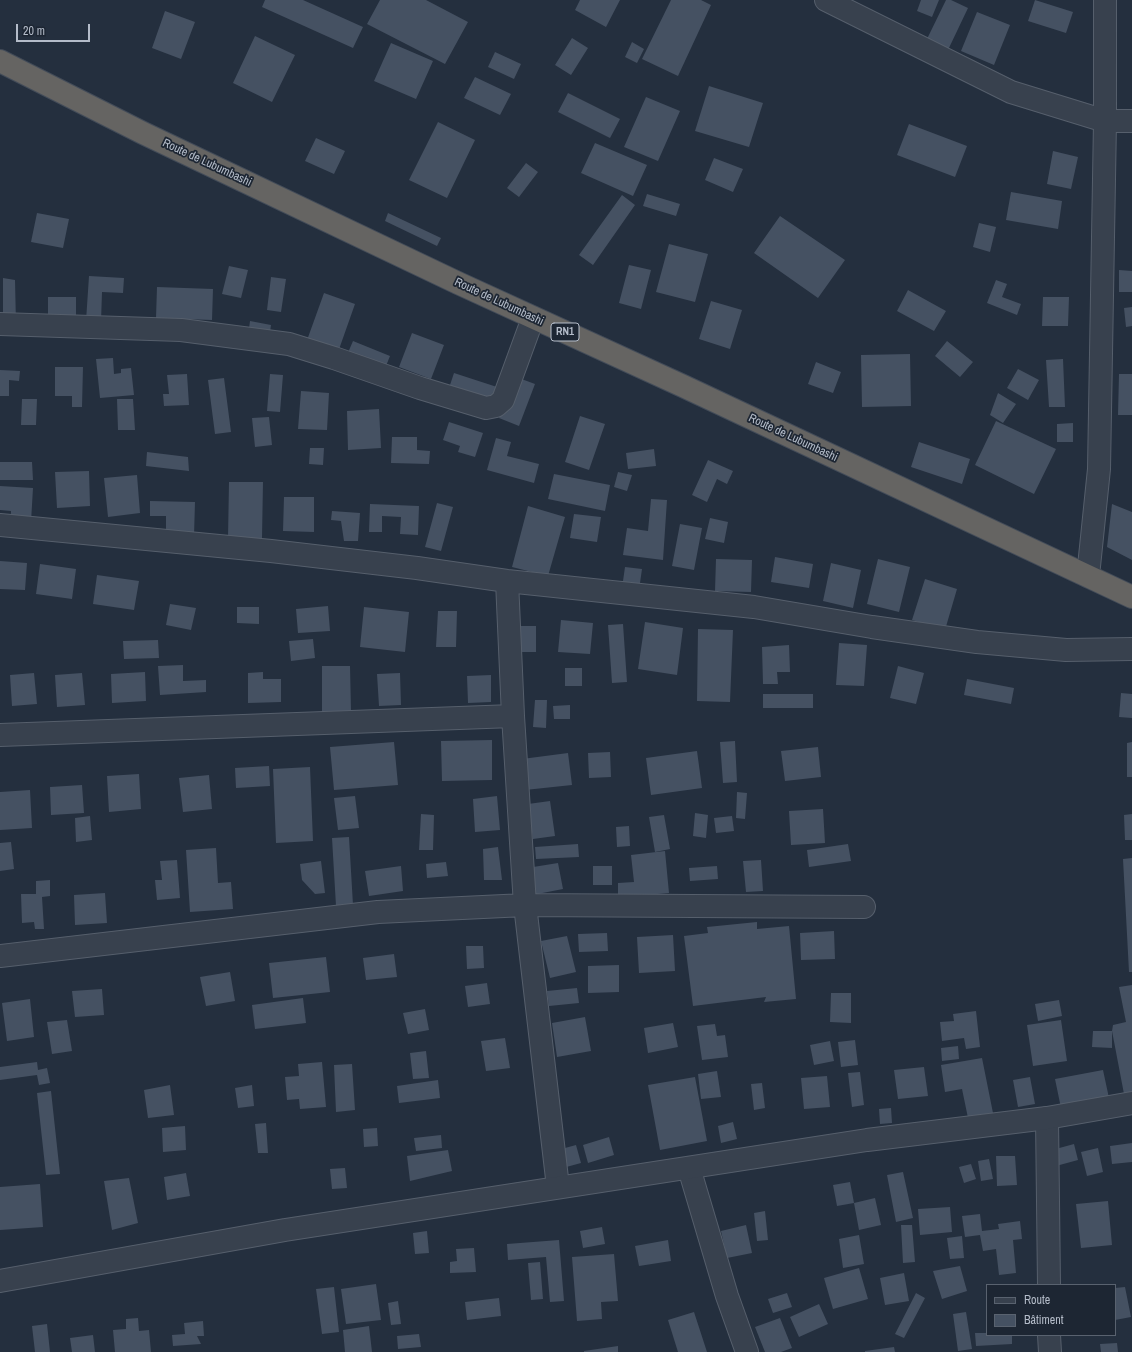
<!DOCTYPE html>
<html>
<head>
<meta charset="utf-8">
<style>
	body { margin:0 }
	#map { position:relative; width:1132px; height:1352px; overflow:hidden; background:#242f3e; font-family:"Archivo Narrow",sans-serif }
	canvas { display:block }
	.legend { position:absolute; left:986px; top:1284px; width:130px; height:52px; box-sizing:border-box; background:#1d2633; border:1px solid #59626f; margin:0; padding:5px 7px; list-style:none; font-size:12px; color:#b4bcc9 }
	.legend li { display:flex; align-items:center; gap:8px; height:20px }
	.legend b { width:20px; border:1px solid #59626f }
	.scale { position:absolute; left:16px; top:24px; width:74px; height:18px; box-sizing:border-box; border:2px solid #b4bcc9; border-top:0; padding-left:5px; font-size:12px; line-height:14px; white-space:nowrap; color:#b4bcc9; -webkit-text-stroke:3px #1d2633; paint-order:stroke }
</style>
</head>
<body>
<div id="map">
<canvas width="1132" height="1352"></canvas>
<ul class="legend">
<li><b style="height:5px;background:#38414e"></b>Route</li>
<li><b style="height:11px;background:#455162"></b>Bâtiment</li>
</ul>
<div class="scale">20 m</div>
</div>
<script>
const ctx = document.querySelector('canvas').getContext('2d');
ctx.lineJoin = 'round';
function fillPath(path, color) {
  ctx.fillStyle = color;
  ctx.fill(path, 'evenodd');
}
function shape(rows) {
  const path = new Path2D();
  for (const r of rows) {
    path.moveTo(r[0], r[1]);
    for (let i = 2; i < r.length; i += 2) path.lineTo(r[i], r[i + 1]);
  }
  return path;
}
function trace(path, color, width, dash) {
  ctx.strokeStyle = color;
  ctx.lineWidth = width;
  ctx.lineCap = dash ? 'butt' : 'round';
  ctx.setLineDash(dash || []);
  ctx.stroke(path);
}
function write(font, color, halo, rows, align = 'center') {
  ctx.font = font + ' "Archivo Narrow",sans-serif';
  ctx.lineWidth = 3.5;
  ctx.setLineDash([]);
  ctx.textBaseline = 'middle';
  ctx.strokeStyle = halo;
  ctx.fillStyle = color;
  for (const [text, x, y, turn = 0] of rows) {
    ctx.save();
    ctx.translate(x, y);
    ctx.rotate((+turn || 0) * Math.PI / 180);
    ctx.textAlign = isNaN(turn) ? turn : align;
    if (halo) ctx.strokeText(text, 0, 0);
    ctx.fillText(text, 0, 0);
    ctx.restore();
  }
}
const building = shape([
	[265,0,303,0,363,27,353,48,262,7],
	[380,0,426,0,468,22,445,64,367,24],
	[580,0,620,0,606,27,575,10],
	[671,0,701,0,711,5,678,76,642,59],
	[921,0,939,0,932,17,917,11],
	[946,0,951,0,968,8,948,50,927,39],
	[1035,0,1073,12,1066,33,1028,21],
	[165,11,195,22,181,59,152,48],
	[977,12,1010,25,994,65,961,51],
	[255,36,295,55,272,102,233,83],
	[572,38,588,48,571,75,555,65],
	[632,42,644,49,637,63,625,57],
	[391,43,433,61,416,99,374,81],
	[495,52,521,64,514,79,488,67],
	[475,77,511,94,500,115,464,98],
	[709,86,763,103,749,147,695,131],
	[568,93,620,119,610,138,558,112],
	[646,97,680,111,658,161,624,147],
	[438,122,475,140,447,198,409,180],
	[909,124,967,146,955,177,897,155],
	[316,138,345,151,334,174,305,161],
	[595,143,647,165,633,196,581,173],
	[1053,151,1078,157,1071,189,1047,184],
	[714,158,743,169,733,192,705,180],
	[526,163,538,172,519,197,507,188],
	[1011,192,1062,201,1058,229,1006,220],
	[647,194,680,204,676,216,643,206],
	[622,195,635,205,593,265,579,255],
	[37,213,69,219,63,248,31,242],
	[388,213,441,238,437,246,385,221],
	[780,216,845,260,818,298,754,253],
	[979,223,996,227,990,252,973,247],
	[669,244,708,254,695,302,656,292],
	[629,265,651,270,641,309,619,303],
	[229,266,248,270,241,298,222,294],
	[1119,270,1132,271,1132,292,1119,292],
	[89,276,124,278,123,293,102,292,101,322,86,321],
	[271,277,286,279,281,312,267,310],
	[3,278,15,280,16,324,3,323],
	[996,280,1007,284,1002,297,1021,304,1017,315,987,303],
	[157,287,213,289,212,320,156,318],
	[908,290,946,311,934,331,897,311],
	[324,293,355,304,337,355,306,343],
	[48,297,76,297,76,322,48,323],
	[1043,297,1069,297,1068,326,1042,326],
	[711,301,742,310,730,349,699,339],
	[1132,307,1132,326,1126,327,1124,308],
	[250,321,271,325,269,339,248,336],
	[412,333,444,345,431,379,399,367],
	[353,341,390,356,384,371,347,355],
	[947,341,973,362,960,377,935,356],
	[910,354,911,406,862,407,861,355],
	[113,358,114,374,121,373,121,369,131,368,134,395,100,398,96,359],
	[1063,359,1065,407,1049,407,1046,360],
	[816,362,841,372,833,393,808,384],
	[55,367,83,367,82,407,72,407,72,396,55,396],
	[1018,369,1039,380,1028,400,1007,388],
	[0,370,20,371,19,381,9,380,9,396,0,396],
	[454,373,497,387,491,402,449,388],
	[187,374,189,405,164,406,163,394,169,394,167,375],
	[270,374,283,375,280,412,267,411],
	[1119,374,1132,374,1132,415,1118,415],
	[516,377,535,384,519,426,499,418],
	[224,378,231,432,215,434,208,380],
	[301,391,329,393,327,430,298,429],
	[998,393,1016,404,1003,423,990,415],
	[22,399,37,399,36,425,21,425],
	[117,399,133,399,135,430,118,430],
	[379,409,381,448,348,450,347,411],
	[580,416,605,424,589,470,565,462],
	[269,417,272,445,255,447,252,418],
	[996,421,1056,449,1034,494,975,465],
	[449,422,483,433,475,457,458,452,460,446,443,440],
	[1073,423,1073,442,1057,442,1057,424],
	[392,437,417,437,417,450,430,451,429,464,391,463],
	[496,438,511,442,507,456,539,464,534,483,487,470],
	[919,442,970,459,962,484,911,467],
	[310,448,324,448,323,465,309,464],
	[654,449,656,466,628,469,626,453],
	[147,452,188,457,189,471,146,466],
	[708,460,733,471,727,484,717,479,707,502,692,495],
	[0,462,32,462,33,480,0,480],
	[89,471,90,506,57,508,55,472],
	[618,472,632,475,627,491,614,487],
	[554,474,610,485,605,511,548,499],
	[137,475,140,513,108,517,104,478],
	[229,482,263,482,262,538,228,538],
	[0,486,33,488,31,522,11,522,11,511,0,510],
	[284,497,314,497,314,532,283,531],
	[651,499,667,500,663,560,623,555,627,528,648,531],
	[150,501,195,502,194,536,172,535,166,529,166,516,150,516],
	[437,503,453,507,441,551,425,547],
	[370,504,419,506,418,535,400,534,401,517,382,516,382,532,369,532],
	[1112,504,1132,512,1132,560,1107,547],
	[528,506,565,517,548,576,512,567],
	[332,511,360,513,358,541,344,541,341,521,331,520],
	[574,514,601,517,597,542,570,538],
	[710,518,728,522,724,543,705,539],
	[680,524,702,528,694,570,672,566],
	[775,557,813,564,809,588,771,582],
	[716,559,752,560,751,592,715,591],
	[878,559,910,567,899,612,867,604],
	[0,561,27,563,25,590,0,589],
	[831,563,861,570,853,608,823,601],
	[40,564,76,569,72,599,36,594],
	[625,567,642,569,639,590,622,588],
	[97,575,139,581,134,610,93,604],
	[925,579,957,589,945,630,912,620],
	[170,604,196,608,191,630,166,625],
	[328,606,330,631,298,633,296,609],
	[237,607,259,607,259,624,237,623],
	[364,607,409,612,405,652,360,647],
	[438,611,457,611,456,647,436,647],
	[561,620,593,623,590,654,558,652],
	[645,622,683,628,677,675,638,669],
	[623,624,627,682,612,683,608,625],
	[518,626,536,626,536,652,518,652],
	[698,629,733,630,730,702,697,701],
	[313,639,315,658,291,661,289,641],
	[158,640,159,658,124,659,123,641],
	[839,643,867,645,864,686,836,685],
	[789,645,790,672,777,672,778,684,763,684,762,647],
	[183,665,183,681,206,680,206,692,160,695,158,666],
	[322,666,350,666,351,711,322,712],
	[898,666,924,673,916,704,890,698],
	[565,668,582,668,582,686,565,686],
	[145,672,146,701,112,703,111,674],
	[263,672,263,679,281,679,281,702,248,703,248,673],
	[34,673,37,704,12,706,10,675],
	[82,673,85,705,57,707,55,675],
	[400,673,401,705,379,706,377,674],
	[491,675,491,702,468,703,467,676],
	[967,679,1014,688,1011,704,964,695],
	[1121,693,1132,694,1132,718,1119,717],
	[763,694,813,694,813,708,763,708],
	[535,700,547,700,546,728,533,727],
	[570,705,570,719,554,719,553,706],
	[492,740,492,780,442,781,441,741],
	[735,741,737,782,723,783,720,742],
	[394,742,398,785,334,790,330,747],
	[1132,742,1132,777,1127,777,1127,743],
	[818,747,821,777,785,781,781,751],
	[697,751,702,788,651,795,646,758],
	[610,752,611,777,589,778,588,753],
	[568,753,572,785,525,790,522,759],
	[269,766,270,786,236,788,235,768],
	[310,767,313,841,276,843,273,769],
	[139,774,141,809,109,812,107,776],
	[209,775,212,809,183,812,179,778],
	[82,785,84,813,51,815,50,787],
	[30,790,32,828,0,830,0,792],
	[737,792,747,793,745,819,736,818],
	[355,796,359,828,338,830,334,798],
	[497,796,500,830,475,832,473,799],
	[550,801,555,836,533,839,528,804],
	[823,809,825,843,791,845,789,811],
	[695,813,708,815,706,838,693,836],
	[421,814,434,815,433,850,419,850],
	[1132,814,1132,840,1125,840,1124,815],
	[664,815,670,849,655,852,649,817],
	[90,816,92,840,76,842,75,818],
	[732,816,734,831,716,833,714,818],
	[629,826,630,846,617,847,616,827],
	[349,837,353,905,336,906,332,838],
	[11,842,14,869,0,871,0,843],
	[578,844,579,857,536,859,535,847],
	[848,844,851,861,809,867,807,850],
	[498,847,502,880,484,880,483,849],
	[216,848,218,883,231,882,233,909,190,912,186,850],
	[665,851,669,893,635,896,618,903,618,883,634,882,631,855],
	[1132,858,1132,972,1129,972,1123,859],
	[177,860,180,898,157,900,155,880,162,880,160,861],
	[761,860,763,891,746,892,743,861],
	[321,861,325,893,315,894,302,880,300,864],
	[446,862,448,876,427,878,426,864],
	[558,863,563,889,532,895,527,868],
	[401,866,403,891,369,896,365,871],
	[593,866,612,866,612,885,593,885],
	[717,866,718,879,690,881,689,868],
	[50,880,50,896,42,897,44,929,35,929,34,922,22,923,21,894,36,894,36,881],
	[105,893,107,923,75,925,74,895],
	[757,922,757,929,789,926,796,999,764,1002,766,997,693,1006,684,936,708,933,707,927],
	[834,931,835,959,801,960,800,933],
	[607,933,608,951,579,952,578,934],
	[673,935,675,971,639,973,637,937],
	[567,936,576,972,550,978,541,941],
	[466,946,483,946,484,968,467,969],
	[394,954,397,977,366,980,363,958],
	[326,957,330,992,273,998,269,963],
	[619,965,619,992,588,993,588,966],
	[230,972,235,1001,206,1006,200,977],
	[487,983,490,1004,468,1007,465,986],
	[1132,985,1132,1093,1124,1094,1112,1031,1112,1048,1092,1047,1093,1031,1112,1031,1113,1025,1126,1022,1119,987],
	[577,988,579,1003,549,1006,547,991],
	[102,989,104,1015,75,1017,72,991],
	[831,993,851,993,851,1023,830,1022],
	[303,998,306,1023,255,1029,252,1005],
	[30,999,34,1037,7,1041,2,1003],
	[1059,1000,1062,1016,1038,1021,1035,1004],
	[425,1009,429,1030,408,1034,403,1013],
	[976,1011,980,1047,966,1049,964,1038,942,1041,940,1022,954,1021,953,1014],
	[585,1017,591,1051,557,1057,552,1023],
	[67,1020,72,1051,52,1054,47,1022],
	[1061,1020,1067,1061,1033,1066,1027,1025],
	[673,1023,678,1047,648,1053,644,1028],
	[715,1024,717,1036,725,1035,728,1057,702,1060,697,1026],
	[505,1038,510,1068,486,1071,481,1041],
	[855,1040,858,1065,841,1067,838,1042],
	[830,1041,834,1061,814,1065,810,1045],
	[958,1046,959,1059,942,1061,941,1048],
	[426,1051,429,1078,413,1079,410,1053],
	[982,1058,993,1113,968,1118,962,1089,945,1092,941,1065],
	[37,1062,38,1070,47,1068,50,1083,39,1085,37,1075,0,1080,0,1067],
	[322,1062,326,1107,300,1109,299,1099,287,1100,285,1077,299,1076,298,1064],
	[352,1064,355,1110,336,1112,334,1065],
	[924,1067,928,1096,898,1099,894,1070],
	[1103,1070,1109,1098,1061,1108,1055,1079],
	[717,1071,721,1097,701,1099,698,1074],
	[860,1072,864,1105,852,1107,848,1073],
	[827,1076,830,1107,804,1109,801,1078],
	[695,1077,707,1141,660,1150,648,1085],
	[1030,1077,1035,1104,1018,1107,1013,1080],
	[438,1080,440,1098,399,1103,397,1086],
	[762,1083,765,1108,754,1110,751,1084],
	[170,1085,174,1115,148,1118,144,1090],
	[252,1085,254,1106,238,1108,235,1088],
	[51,1091,60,1174,46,1175,37,1093],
	[891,1108,892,1123,880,1124,879,1109],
	[733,1122,737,1139,721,1143,718,1126],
	[266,1123,268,1153,258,1153,255,1124],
	[185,1126,186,1150,163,1152,162,1128],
	[377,1128,378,1146,364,1147,363,1129],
	[441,1135,442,1148,416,1151,414,1138],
	[609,1137,614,1155,588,1163,583,1145],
	[1132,1143,1132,1162,1112,1164,1110,1146],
	[1074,1144,1078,1160,1056,1166,1052,1150],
	[576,1145,581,1163,559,1169,554,1151],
	[1098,1148,1103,1172,1087,1176,1081,1152],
	[448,1150,452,1171,410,1181,407,1156],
	[996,1156,1015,1156,1017,1185,997,1186],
	[989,1159,993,1179,981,1181,978,1161],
	[971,1164,976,1179,964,1183,959,1167],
	[345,1168,347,1188,332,1189,330,1169],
	[903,1172,913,1218,896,1222,887,1175],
	[186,1173,190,1196,167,1200,164,1177],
	[129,1178,138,1223,112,1230,104,1181],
	[850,1182,854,1203,837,1206,833,1185],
	[40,1184,43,1227,0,1230,0,1187],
	[875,1198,881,1225,859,1230,854,1203],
	[1108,1201,1112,1245,1081,1248,1076,1204],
	[950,1207,952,1232,920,1235,918,1209],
	[765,1211,768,1240,757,1241,754,1213],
	[980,1214,982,1231,999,1229,998,1224,1020,1221,1022,1239,1013,1240,1016,1273,999,1275,996,1249,983,1251,980,1235,965,1237,962,1216],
	[746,1225,752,1253,727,1258,721,1231],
	[901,1225,912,1225,915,1262,903,1263],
	[602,1227,605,1244,583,1248,580,1231],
	[427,1231,429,1253,415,1254,413,1233],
	[859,1235,864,1264,843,1268,839,1239],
	[962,1236,964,1258,950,1259,947,1238],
	[559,1240,564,1301,550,1302,546,1257,508,1260,507,1244],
	[668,1240,671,1261,639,1266,635,1246],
	[474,1248,476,1272,450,1273,450,1262,457,1261,456,1249],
	[614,1254,618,1301,601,1302,602,1319,577,1321,572,1257],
	[540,1262,543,1299,531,1300,528,1263],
	[960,1266,967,1291,942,1299,933,1271],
	[859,1268,868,1299,833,1309,824,1278],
	[904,1273,909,1301,885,1305,880,1278],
	[376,1284,381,1320,346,1324,341,1289],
	[334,1287,339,1332,322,1334,316,1289],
	[1125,1287,1131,1317,1115,1320,1115,1288],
	[787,1293,792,1307,773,1313,768,1299],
	[916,1293,925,1298,904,1338,895,1334],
	[499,1298,501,1316,467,1320,465,1302],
	[398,1301,401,1324,391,1325,388,1303],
	[819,1304,828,1324,799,1337,790,1317],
	[694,1312,707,1352,678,1352,668,1320],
	[966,1312,972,1349,958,1351,953,1314],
	[138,1318,139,1331,149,1330,151,1352,115,1352,113,1330,126,1329,126,1319],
	[780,1318,792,1348,781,1352,765,1352,755,1327],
	[203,1321,204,1336,197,1336,201,1344,173,1346,172,1335,185,1334,184,1323],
	[47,1324,50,1352,35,1352,32,1326],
	[369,1326,372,1352,345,1352,343,1330],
	[975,1333,987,1333,987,1335,1012,1335,1012,1344,976,1346],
	[419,1334,421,1347,398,1349,397,1336],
	[93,1335,95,1352,72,1352,70,1338],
	[1117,1343,1118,1352,1101,1352,1100,1344],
	[618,1346,618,1352,584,1352,584,1351],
	[894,1347,895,1352,865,1352,865,1351]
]);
const minor = shape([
	[826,0,1011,92,1105,121,1132,121],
	[0,324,181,330,289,344,334,358,420,388,486,408,496,406,503,400,533,318],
	[0,525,271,551,417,568,507,581,754,607,872,627,977,642,1066,650,1132,649],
	[1088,576,1099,469,1105,121,1105,0],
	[507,581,513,716,525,905,558,1187],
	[0,735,513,716],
	[0,956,378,912,525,905,864,907],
	[1047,1118,1049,1285],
	[689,1168,727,1296,747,1352],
	[1049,1335,1050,1352]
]);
const tertiary = shape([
	[0,1281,285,1230,867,1140,1047,1118,1132,1103]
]);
const trunk = shape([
	[0,61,143,133,458,283,683,386,1132,597]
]);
const shields = [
	[565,332,28]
];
const shieldNames = [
	["RN1",565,332]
];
const streetNames = [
	["Route de Lubumbashi",207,163,25],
	["Route de Lubumbashi",499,302,25],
	["Route de Lubumbashi",793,438,25]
];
fillPath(building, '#455162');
trace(minor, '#565f6c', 24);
trace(tertiary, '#565f6c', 24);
trace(trunk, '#434c59', 24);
trace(minor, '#38414e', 22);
trace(tertiary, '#38414e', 22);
trace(trunk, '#656462', 22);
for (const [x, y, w] of shields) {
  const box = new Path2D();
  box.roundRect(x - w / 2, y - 9, w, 18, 3);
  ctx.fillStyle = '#1d2633';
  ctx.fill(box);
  trace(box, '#b4bcc9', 1);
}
write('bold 11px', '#b4bcc9', null, shieldNames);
write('12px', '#b4bcc9', '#1d2633', streetNames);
</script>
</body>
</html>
